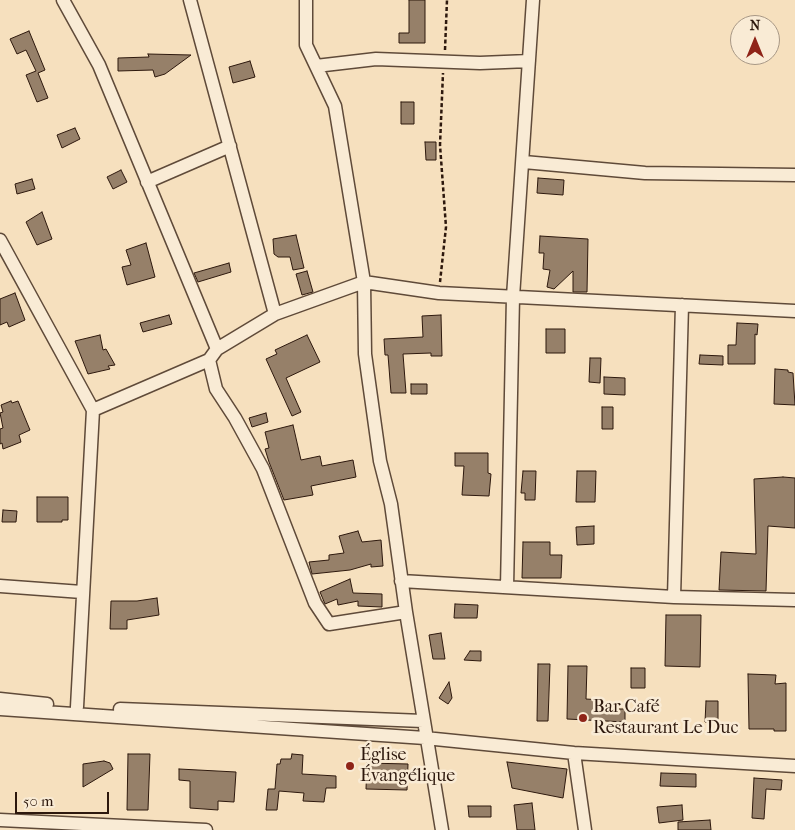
<!DOCTYPE html>
<html>
<head>
<meta charset="utf-8">
<style>
	body { margin:0 }
	#map { position:relative; width:795px; height:830px; overflow:hidden; background:#f6e0be; font-family:"IM FELL French Canon",serif }
	canvas { display:block }
	.north { position:absolute; left:730px; top:15px; width:50px; height:50px; box-sizing:border-box; background:#f9ebd5; border:1px solid #a79785; border-radius:50%; rotate:0deg; font-size:14px; font-weight:700; line-height:20px; text-align:center; color:#2d180d }
	.north::after { content:''; display:block; margin:auto; width:18px; height:22px; background:#8f2418; clip-path:polygon(50% 0,100% 100%,50% 72%,0 100%) }
	.scale { position:absolute; left:15px; top:792px; width:94px; height:22px; box-sizing:border-box; border:2px solid #2d180d; border-top:0; padding-left:6px; font-size:15px; line-height:18px; white-space:nowrap; color:#2d180d; -webkit-text-stroke:4px #f9ebd5; paint-order:stroke }
</style>
</head>
<body>
<div id="map">
<canvas width="795" height="830"></canvas>
<div class="north">N</div>
<div class="scale">50 m</div>
</div>
<script>
const ctx = document.querySelector('canvas').getContext('2d');
ctx.lineJoin = 'round';
function fillPath(path, color) {
  ctx.fillStyle = color;
  ctx.fill(path, 'evenodd');
}
function shape(rows) {
  const path = new Path2D();
  for (const r of rows) {
    path.moveTo(r[0], r[1]);
    for (let i = 2; i < r.length; i += 2) path.lineTo(r[i], r[i + 1]);
  }
  return path;
}
function trace(path, color, width, dash) {
  ctx.strokeStyle = color;
  ctx.lineWidth = width;
  ctx.lineCap = dash ? 'butt' : 'round';
  ctx.setLineDash(dash || []);
  ctx.stroke(path);
}
function write(font, color, halo, rows, align = 'center') {
  ctx.font = font + ' "IM FELL French Canon",serif';
  ctx.lineWidth = 5;
  ctx.setLineDash([]);
  ctx.textBaseline = 'middle';
  ctx.strokeStyle = halo;
  ctx.fillStyle = color;
  for (const [text, x, y, turn = 0] of rows) {
    ctx.save();
    ctx.translate(x, y);
    ctx.rotate((+turn || 0) * Math.PI / 180);
    ctx.textAlign = isNaN(turn) ? turn : align;
    if (halo) ctx.strokeText(text, 0, 0);
    ctx.fillText(text, 0, 0);
    ctx.restore();
  }
}
const building = shape([
	[409,0,425,0,425,43,399,43,399,33,409,33,409,0],
	[29,31,45,70,38,73,48,98,37,102,26,75,36,71,26,50,17,54,10,39,29,31],
	[148,54,191,55,165,74,155,77,153,70,118,71,118,58,149,57,148,54],
	[250,61,255,77,233,83,229,67,250,61],
	[401,102,414,102,414,124,401,124,401,102],
	[75,128,80,139,62,148,57,135,75,128],
	[425,142,436,142,436,160,426,160,425,142],
	[121,170,127,182,113,189,107,177,121,170],
	[538,178,564,180,563,195,537,193,538,178],
	[32,179,35,189,17,194,15,184,32,179],
	[42,212,52,239,37,245,26,222,42,212],
	[296,235,304,268,293,270,290,257,278,257,274,254,273,239,296,235],
	[540,236,588,239,587,292,573,292,573,271,554,289,547,287,550,270,543,269,544,253,539,253,540,236],
	[146,243,155,277,127,285,122,267,131,265,126,250,146,243],
	[229,263,231,272,198,282,194,273,229,263],
	[307,271,313,292,302,295,296,274,307,271],
	[15,293,25,320,9,327,7,322,0,325,0,299,15,293],
	[169,315,172,324,143,332,140,323,169,315],
	[441,315,442,356,431,356,431,353,403,354,406,393,391,393,388,355,385,355,384,339,423,337,422,316,441,315],
	[737,323,758,324,757,335,755,334,755,364,728,364,728,345,736,345,737,323],
	[546,329,565,329,565,353,546,353,546,329],
	[100,335,103,350,106,349,115,365,108,366,110,369,88,374,75,341,100,335],
	[307,335,320,362,286,378,301,412,292,416,266,359,277,354,275,350,307,335],
	[700,355,723,356,723,365,699,364,700,355],
	[590,358,601,358,600,383,589,382,590,358],
	[775,369,788,370,788,372,793,373,795,405,774,404,775,369],
	[604,377,625,378,625,395,604,394,604,377],
	[411,384,427,384,427,394,411,394,411,384],
	[11,401,12,403,18,401,30,430,19,435,21,442,3,449,2,443,0,444,0,429,3,428,0,413,3,412,1,405,11,401],
	[602,407,613,407,613,429,602,429,602,407],
	[266,413,268,422,252,427,249,418,266,413],
	[293,425,301,460,320,456,322,466,353,460,356,477,311,486,313,495,284,500,269,462,265,449,269,448,265,432,293,425],
	[455,453,488,453,488,473,491,474,489,496,462,495,464,466,455,466,455,453],
	[523,471,536,471,535,500,525,500,525,493,521,493,523,471],
	[577,471,596,471,595,502,576,502,577,471],
	[783,477,795,478,795,528,768,526,766,591,719,590,721,552,756,554,754,479,783,477],
	[37,497,68,497,68,520,62,520,62,522,37,522,37,497],
	[3,510,17,511,16,522,2,522,3,510],
	[594,526,594,544,577,545,576,527,594,526],
	[358,531,362,542,381,540,383,566,371,567,371,564,350,570,312,574,309,562,329,560,329,555,344,553,339,536,358,531],
	[523,542,550,542,550,555,562,555,561,578,522,578,523,542],
	[350,579,353,593,382,594,382,607,358,606,358,601,338,605,337,599,325,604,320,592,350,579],
	[157,598,159,615,127,620,127,629,110,629,111,601,137,601,157,598],
	[455,604,478,605,477,618,454,618,455,604],
	[666,615,701,615,700,667,665,666,666,615],
	[441,633,445,659,433,659,429,635,441,633],
	[470,651,481,651,481,661,464,660,470,651],
	[538,664,550,664,548,721,537,721,538,664],
	[568,666,587,666,586,699,602,700,601,709,625,709,625,722,567,719,568,666],
	[631,668,645,668,645,688,631,688,631,668],
	[748,674,776,675,775,684,786,683,786,731,774,731,774,729,749,729,748,674],
	[449,682,452,698,448,704,439,698,449,682],
	[706,701,718,701,718,722,705,722,706,701],
	[128,754,150,754,148,810,127,810,128,754],
	[292,754,303,755,302,774,336,776,336,788,326,788,324,802,303,801,304,793,279,791,277,810,266,810,268,789,275,789,277,764,280,764,281,759,291,759,292,754],
	[104,761,110,763,113,769,83,787,83,764,104,761],
	[507,762,567,769,563,798,512,788,507,762],
	[367,763,408,764,407,790,366,789,367,763],
	[179,769,236,772,234,802,218,801,218,810,190,808,190,781,179,780,179,769],
	[661,773,696,774,696,787,660,786,661,773],
	[754,778,782,780,781,790,766,789,764,819,752,818,754,778],
	[532,803,535,830,517,830,514,805,532,803],
	[682,805,683,820,659,823,657,807,682,805],
	[468,806,491,806,491,817,469,817,468,806],
	[710,820,711,830,678,830,678,822,710,820]
]);
const path = shape([
	[445,50,447,0],
	[440,282,446,227,440,145,443,73]
]);
const minor = shape([
	[63,0,99,65,217,349],
	[190,0,275,314],
	[306,0,306,45,335,106,364,282,365,354,380,461,391,504,406,612,442,830],
	[316,66,376,59,480,63,529,61],
	[524,162,645,173,795,175],
	[147,182,230,146],
	[0,240,93,410,77,707],
	[209,360,216,389,235,418,263,469,315,603,329,624,406,612],
	[93,410,209,360,217,349,275,314,364,282,439,293,795,311],
	[401,581,674,597,795,600],
	[0,586,82,592],
	[507,587,513,297,533,0],
	[674,597,682,305],
	[0,699,47,704],
	[0,709,425,738,574,753,795,766],
	[120,709,423,721],
	[574,753,585,830],
	[0,820,206,830]
]);
const markers = [
	[583,718,5,"#8f2418"],
	[350,766,5,"#8f2418"]
];
const poiNames = [
	["Bar Café",593,708],
	["Restaurant Le Duc",593,729],
	["Église",360,756],
	["Évangélique",360,777]
];
fillPath(building, '#968069');
trace(building, '#2d180d', 1);
trace(minor, '#5f4a39', 15);
trace(path, '#2d180d', 2.5, [4, 2.5]);
trace(minor, '#f9ebd5', 12);
for (const [x, y, r, color] of markers) {
  const dot = new Path2D();
  dot.arc(x, y, r, 0, 2 * Math.PI);
  ctx.fillStyle = color;
  ctx.fill(dot);
  trace(dot, '#f9ebd5', 2);
}
write('18px', '#2d180d', '#f9ebd5', poiNames, 'left');
</script>
</body>
</html>
